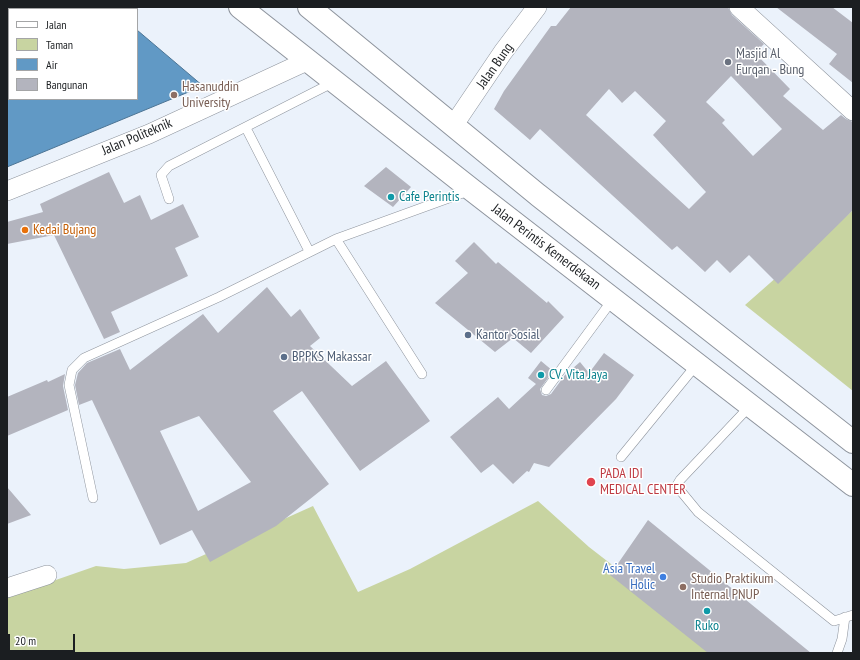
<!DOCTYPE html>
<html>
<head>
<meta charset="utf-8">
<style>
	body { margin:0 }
	#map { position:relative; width:860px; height:660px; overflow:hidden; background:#ebf2fb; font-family:"PT Sans Narrow",sans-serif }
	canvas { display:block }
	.frame { position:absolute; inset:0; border:8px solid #1b1e21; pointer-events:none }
	.legend { position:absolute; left:8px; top:8px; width:130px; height:92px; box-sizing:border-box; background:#fff; border:1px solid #a4a5a6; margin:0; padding:5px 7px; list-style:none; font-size:12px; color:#1b1e21 }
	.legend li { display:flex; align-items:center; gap:8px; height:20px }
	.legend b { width:20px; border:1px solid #a4a5a6 }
	.scale { position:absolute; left:8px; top:634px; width:67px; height:18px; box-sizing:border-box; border:2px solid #1b1e21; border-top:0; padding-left:5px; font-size:12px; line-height:14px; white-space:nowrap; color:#1b1e21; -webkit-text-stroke:3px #fff; paint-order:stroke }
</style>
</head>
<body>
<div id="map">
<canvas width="860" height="660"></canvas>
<div class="frame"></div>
<ul class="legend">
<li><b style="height:5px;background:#fff"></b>Jalan</li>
<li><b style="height:11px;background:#c8d4a1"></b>Taman</li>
<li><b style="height:11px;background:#6199c5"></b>Air</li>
<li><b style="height:11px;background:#b3b4be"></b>Bangunan</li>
</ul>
<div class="scale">20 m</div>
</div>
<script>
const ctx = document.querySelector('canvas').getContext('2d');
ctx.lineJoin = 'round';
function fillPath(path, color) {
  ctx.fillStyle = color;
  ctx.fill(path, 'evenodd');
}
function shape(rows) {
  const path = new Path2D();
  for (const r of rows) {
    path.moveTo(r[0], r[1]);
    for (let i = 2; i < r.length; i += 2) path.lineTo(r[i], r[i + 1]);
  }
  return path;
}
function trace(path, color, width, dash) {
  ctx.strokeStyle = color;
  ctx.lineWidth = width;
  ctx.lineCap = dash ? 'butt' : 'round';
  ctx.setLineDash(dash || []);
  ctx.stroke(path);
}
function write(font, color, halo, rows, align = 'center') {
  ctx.font = font + ' "PT Sans Narrow",sans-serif';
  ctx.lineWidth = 3;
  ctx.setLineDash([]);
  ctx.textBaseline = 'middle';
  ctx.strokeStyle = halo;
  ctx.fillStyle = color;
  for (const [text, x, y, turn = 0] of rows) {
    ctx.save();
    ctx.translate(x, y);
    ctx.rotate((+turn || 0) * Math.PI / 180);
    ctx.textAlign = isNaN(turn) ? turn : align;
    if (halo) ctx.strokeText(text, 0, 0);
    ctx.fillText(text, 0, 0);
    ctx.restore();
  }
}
const green = shape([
	[853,210,853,391,745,305],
	[538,501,589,547,726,653,7,653,7,597,96,566,124,569,186,563,313,506,358,592,410,569]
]);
const water = shape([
	[7,7,111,7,113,9,9,9,9,99,137,99,137,30,203,86,7,167,7,7]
]);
const building = shape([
	[571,7,728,7,732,15,764,44,755,53,790,89,783,96,823,130,841,115,846,119,853,122,853,210,778,284,749,255,730,273,717,260,705,272,677,246,672,250,540,129,530,140,494,109,504,91,551,26,556,26],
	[731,76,782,129,753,156,722,123,725,120,706,102],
	[609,89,622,103,635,91,666,121,653,135,706,192,689,209,586,115],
	[776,7,832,7,853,23,853,83,829,64,837,54],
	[386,167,411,187,393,207,364,186],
	[109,172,124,203,140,195,151,220,183,204,199,237,175,248,188,276,111,312,120,332,104,339,54,235,7,244,7,222,43,212,40,204],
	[474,242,496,264,498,262,547,303,548,301,564,317,531,353,513,338,495,352,435,303,468,273,455,261],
	[267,287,291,317,300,309,320,338,310,346,352,386,386,361,430,421,360,471,302,391,273,411,329,484,276,526,210,562,192,530,160,545,92,400,79,405,75,385,78,373,87,363,120,349,130,370,203,314,218,333],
	[199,416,251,482,198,511,160,431],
	[604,353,634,375,616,399,549,467,534,463,529,472,527,471,513,484,493,464,481,473,450,437,498,397,509,409,536,384,528,378,541,361,553,371,540,389,542,395,546,396,551,394,565,375,580,362,589,373],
	[65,374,63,386,68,410,7,436,7,397,47,380,48,382],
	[7,487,31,515,7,524],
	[648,520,811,653,708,653,610,575]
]);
const service = shape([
	[246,128,309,251],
	[169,199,161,175,169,166,334,82],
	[336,239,422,374],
	[546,390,613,299],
	[750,406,680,480,677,485,679,489,698,512,834,621,853,615],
	[621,457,697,364],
	[93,498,69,385,72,370,84,358,219,297,336,239,471,190],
	[837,653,842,639,845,617]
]);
const minor = shape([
	[739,7,853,111],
	[453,126,503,52,537,7],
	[7,191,149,134,309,60],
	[7,588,47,575]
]);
const trunk = shape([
	[240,7,472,190,853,485],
	[309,7,538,195,853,442]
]);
const markers = [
	[728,62,4,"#6b7280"],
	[174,95,4,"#8d6e63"],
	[391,197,4,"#0f9aa8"],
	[25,230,4,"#e8710a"],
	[468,335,4,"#5c6f8a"],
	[284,357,4,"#5c6f8a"],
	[541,375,4,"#0f9aa8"],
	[591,482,5,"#e0444e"],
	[663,577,4,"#3f7fe0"],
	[683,587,4,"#8d6e63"],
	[707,611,4,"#0f9aa8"]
];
const worshipNames = [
	["Masjid Al",736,54],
	["Furqan - Bung",736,70]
];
const streetNames = [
	["Jalan Bung",495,66,-55],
	["Jalan Politeknik",137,137,-23],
	["Jalan Perintis Kemerdekaan",546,247,37]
];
const educationNames = [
	["Hasanuddin",182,87],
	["University",182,103],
	["Studio Praktikum",691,579],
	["Internal PNUP",691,595]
];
const cultureNames = [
	["Cafe Perintis",399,197],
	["CV. Vita Jaya",549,375],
	["Ruko",707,626,"center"]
];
const foodNames = [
	["Kedai Bujang",33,230]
];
const serviceNames = [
	["Kantor Sosial",476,335],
	["BPPKS Makassar",292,357]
];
const healthNames = [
	["PADA IDI",600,474],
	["MEDICAL CENTER",600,490]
];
const shopNames = [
	["Asia Travel",655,569],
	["Holic",655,585]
];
fillPath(green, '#c8d4a1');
fillPath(water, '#6199c5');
trace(water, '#4c7494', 1);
fillPath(building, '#b3b4be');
trace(service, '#8e949d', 10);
trace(minor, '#8e949d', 20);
trace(trunk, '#8e949d', 24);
trace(service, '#fff', 9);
trace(minor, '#fff', 19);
trace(trunk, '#fff', 22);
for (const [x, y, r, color] of markers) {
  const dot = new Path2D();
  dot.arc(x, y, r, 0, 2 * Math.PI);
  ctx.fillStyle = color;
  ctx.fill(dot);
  trace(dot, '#fff', 1.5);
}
write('14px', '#5b616d', '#fff', worshipNames, 'left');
write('14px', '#1b1e21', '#fff', streetNames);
write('14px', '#785e54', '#fff', educationNames, 'left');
write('14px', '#0d838f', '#fff', cultureNames, 'left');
write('14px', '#c56008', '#fff', foodNames, 'left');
write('14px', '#4e5e75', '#fff', serviceNames, 'left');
write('14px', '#be3a42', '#fff', healthNames, 'left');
write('14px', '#366cbe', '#fff', shopNames, 'right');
</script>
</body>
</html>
